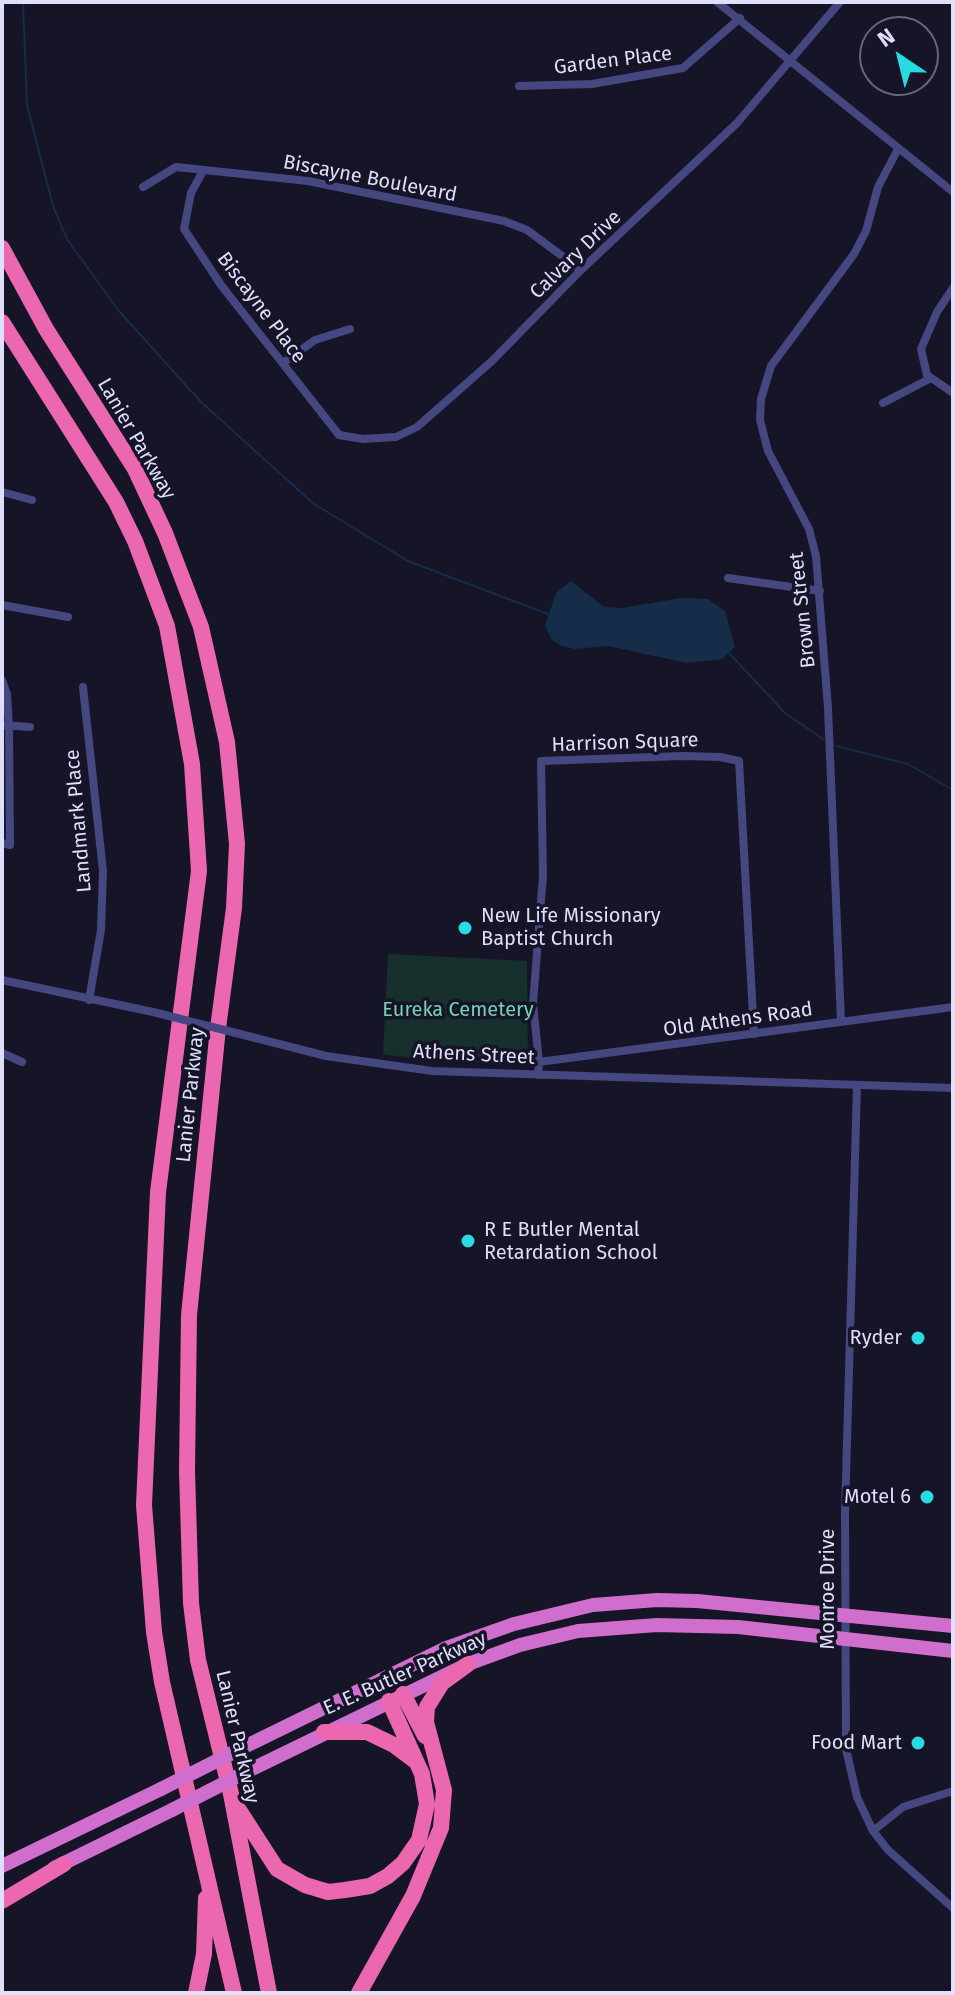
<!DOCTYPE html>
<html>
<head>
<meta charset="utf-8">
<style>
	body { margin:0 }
	#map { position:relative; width:955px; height:1995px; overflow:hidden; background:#161427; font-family:"Fira Sans",sans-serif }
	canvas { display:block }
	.frame { position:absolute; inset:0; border:4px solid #dfdefb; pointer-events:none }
	.north { position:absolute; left:859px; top:16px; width:80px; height:80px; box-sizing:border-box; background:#161427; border:2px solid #66657c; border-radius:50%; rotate:325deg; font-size:22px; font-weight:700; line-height:32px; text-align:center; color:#dfdefb }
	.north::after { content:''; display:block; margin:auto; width:28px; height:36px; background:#22dde2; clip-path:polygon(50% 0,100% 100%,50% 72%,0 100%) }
</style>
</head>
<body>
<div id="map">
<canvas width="955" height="1995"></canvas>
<div class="frame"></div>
<div class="north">N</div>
</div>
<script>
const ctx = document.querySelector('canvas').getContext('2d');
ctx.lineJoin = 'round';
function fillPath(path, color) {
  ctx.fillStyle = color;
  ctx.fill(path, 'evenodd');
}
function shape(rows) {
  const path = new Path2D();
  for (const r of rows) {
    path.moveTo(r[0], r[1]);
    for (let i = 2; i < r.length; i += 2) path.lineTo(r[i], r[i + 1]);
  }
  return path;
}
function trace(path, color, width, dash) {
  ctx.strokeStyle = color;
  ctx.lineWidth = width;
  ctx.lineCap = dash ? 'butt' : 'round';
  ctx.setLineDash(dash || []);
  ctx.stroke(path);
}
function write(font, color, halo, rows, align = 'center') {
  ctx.font = font + ' "Fira Sans",sans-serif';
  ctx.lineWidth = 7;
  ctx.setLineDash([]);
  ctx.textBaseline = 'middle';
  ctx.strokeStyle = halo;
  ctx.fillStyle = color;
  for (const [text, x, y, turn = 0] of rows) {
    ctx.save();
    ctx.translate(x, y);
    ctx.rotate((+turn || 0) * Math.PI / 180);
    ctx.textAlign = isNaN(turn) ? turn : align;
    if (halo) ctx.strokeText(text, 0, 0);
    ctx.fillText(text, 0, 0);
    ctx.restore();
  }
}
const green = shape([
	[388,954,527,961,528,1064,437,1062,383,1054]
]);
const water = shape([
	[571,581,604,607,622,608,681,598,708,599,725,611,735,647,722,659,687,663,608,646,574,649,562,646,552,640,545,626,556,593]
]);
const stream = shape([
	[23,2,27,105,53,206,67,239,118,310,201,402,314,504,408,561,548,614],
	[729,653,785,713,823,739],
	[836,746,908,764,953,790]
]);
const minor = shape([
	[717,2,953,192],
	[519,86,592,84,683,68,740,18],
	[203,171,191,193,184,229,221,285,339,435,363,439,396,437,417,427,492,361,581,270,737,123,840,2],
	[143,187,176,167,308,181,504,221,527,230,581,270],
	[953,288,937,312,921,349,927,375,953,393],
	[283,363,315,340,350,329],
	[883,403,931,378],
	[2,492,32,500],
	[728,578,820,591],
	[2,605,68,617],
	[2,680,7,694,9,726,10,845,2,843],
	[83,687,103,871,101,930,89,1000],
	[2,725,30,727],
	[2,980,153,1012],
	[841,1022,828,708,816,556,809,529,768,451,760,420,761,399,771,366,854,254,866,231,878,187,898,149],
	[236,1033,326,1056,432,1071,953,1088],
	[2,1053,22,1062],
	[539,1062,533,1004,543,875,541,761,683,756,720,757,739,761,754,1034],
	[538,1075,539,1062,953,1007],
	[857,1086,845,1513,846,1749,857,1797,873,1831,888,1850,953,1908],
	[873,1831,903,1807,953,1791]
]);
const trunk = shape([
	[242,1748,446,1648,514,1624,593,1605,657,1600,697,1601,953,1626],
	[250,1770,468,1664,520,1645,578,1631,657,1625,738,1627,953,1651],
	[2,1866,161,1789],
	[54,1868,172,1810]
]);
const motorway = shape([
	[2,248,46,329,135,469,165,533,201,627,227,742,237,844,234,908,218,1028,189,1315,187,1471,191,1603,198,1660,231,1794,269,1993],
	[2,322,116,502,135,541,167,626,192,764,199,871,158,1192,144,1505,154,1632,162,1682,234,1993],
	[403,1694,425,1736],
	[324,1732,367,1732,394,1745,414,1760],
	[239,1810,277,1869,305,1885,328,1892,345,1890,370,1886,388,1876,403,1863,419,1840,427,1804,422,1774,389,1701],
	[2,1901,64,1864],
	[196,1993,204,1954,206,1898],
	[359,1993,413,1896,441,1828,444,1790,426,1722,427,1707,442,1683,468,1664]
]);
const minorBridge = shape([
	[153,1012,236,1033]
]);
const trunkBridge = shape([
	[161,1789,242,1748],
	[172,1810,250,1770]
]);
const markers = [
	[465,928,8,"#22dde2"],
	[468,1241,8,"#22dde2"],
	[918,1338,8,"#22dde2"],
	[927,1497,8,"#22dde2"],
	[918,1743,8,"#22dde2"]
];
const streetNames = [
	["Garden Place",613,61,-7],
	["Biscayne Boulevard",370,179,11],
	["Calvary Drive",576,255,-44],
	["Biscayne Place",261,308,53],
	["Lanier Parkway",136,439,60],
	["Brown Street",803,610,-96],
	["Harrison Square",625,743,-2],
	["Landmark Place",79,821,-95],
	["Old Athens Road",738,1020,-8],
	["Athens Street",474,1055,3],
	["Lanier Parkway",191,1095,-84],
	["Monroe Drive",828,1589,-90],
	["E. E. Butler Parkway",405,1674,-24],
	["Lanier Parkway",237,1737,77]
];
const poiNames = [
	["New Life Missionary",481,916,"left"],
	["Baptist Church",481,939,"left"],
	["R E Butler Mental",484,1230,"left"],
	["Retardation School",484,1253,"left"],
	["Ryder",902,1338],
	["Motel 6",911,1497],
	["Food Mart",902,1743]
];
const parkNames = [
	["Eureka Cemetery",458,1010]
];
fillPath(green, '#17302e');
fillPath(water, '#162d49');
trace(stream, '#162d49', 2);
trace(minor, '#454780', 8);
trace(trunk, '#d06ece', 14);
trace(motorway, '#eb68b0', 16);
trace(minorBridge, '#454780', 8);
trace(trunkBridge, '#d06ece', 14);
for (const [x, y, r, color] of markers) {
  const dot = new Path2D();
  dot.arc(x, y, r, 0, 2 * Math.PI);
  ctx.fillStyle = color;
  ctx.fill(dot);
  trace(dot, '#161427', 3);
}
write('20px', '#dfdefb', '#161427', streetNames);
write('20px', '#dfdefb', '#161427', poiNames, 'right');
write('20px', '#72d3b4', '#161427', parkNames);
</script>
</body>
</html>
